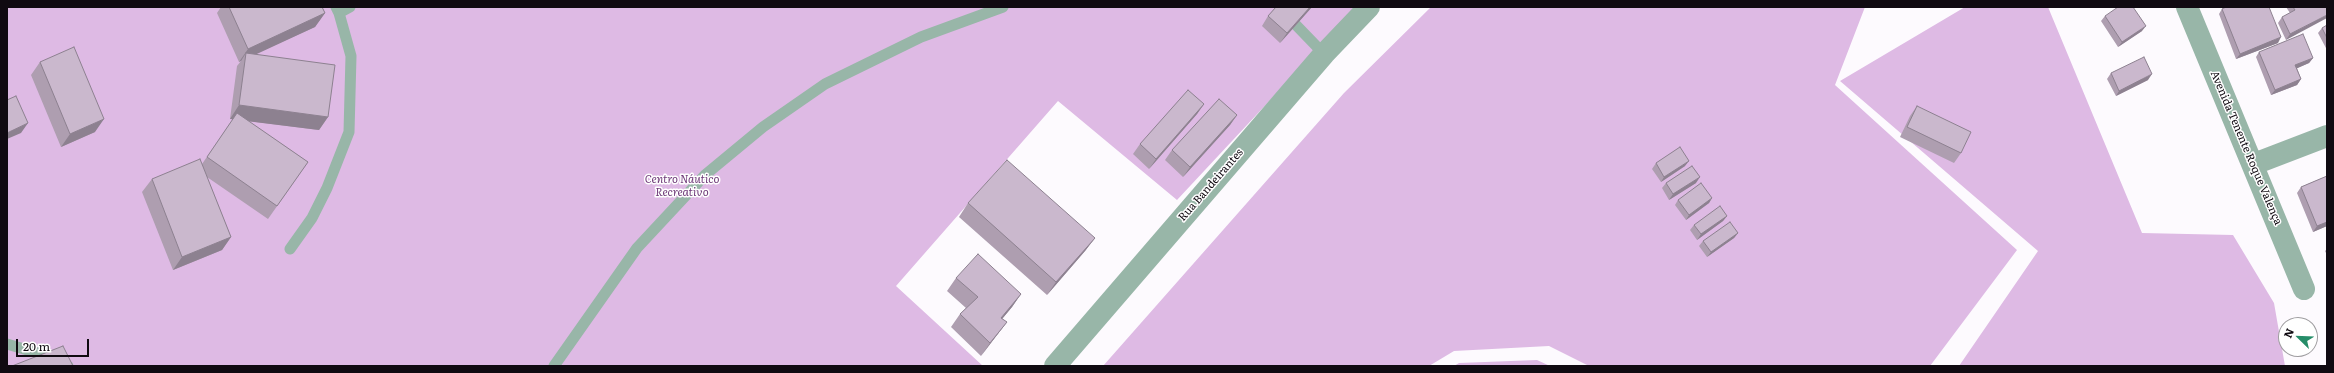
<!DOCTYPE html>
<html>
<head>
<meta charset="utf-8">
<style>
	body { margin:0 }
	#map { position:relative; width:2334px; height:373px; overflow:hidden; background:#fdfafe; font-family:Literata,serif }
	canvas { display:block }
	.frame { position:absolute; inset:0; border:8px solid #100a11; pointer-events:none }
	.north { position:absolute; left:2278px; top:317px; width:40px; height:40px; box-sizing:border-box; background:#fff; border:1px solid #9f9da0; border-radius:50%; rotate:293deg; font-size:11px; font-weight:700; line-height:16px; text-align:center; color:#100a11 }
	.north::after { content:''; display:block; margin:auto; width:14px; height:18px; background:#268d69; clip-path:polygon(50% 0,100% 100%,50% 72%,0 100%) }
	.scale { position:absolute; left:16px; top:339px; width:73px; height:18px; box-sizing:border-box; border:2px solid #100a11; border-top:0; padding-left:5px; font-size:12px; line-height:14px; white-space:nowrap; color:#100a11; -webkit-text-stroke:3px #fff; paint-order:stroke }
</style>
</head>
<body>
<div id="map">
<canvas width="2334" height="373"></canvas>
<div class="frame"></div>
<div class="north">N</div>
<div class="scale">20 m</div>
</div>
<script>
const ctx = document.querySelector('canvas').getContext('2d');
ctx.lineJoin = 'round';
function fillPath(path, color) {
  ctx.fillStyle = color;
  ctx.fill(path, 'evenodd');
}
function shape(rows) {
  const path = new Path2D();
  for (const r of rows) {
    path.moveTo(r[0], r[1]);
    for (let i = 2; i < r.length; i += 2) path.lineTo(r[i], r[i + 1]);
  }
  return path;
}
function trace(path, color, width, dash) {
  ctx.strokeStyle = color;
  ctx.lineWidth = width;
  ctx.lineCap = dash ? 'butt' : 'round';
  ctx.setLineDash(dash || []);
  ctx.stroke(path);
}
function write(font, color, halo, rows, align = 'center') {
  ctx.font = font + ' Literata,serif';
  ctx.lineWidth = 3;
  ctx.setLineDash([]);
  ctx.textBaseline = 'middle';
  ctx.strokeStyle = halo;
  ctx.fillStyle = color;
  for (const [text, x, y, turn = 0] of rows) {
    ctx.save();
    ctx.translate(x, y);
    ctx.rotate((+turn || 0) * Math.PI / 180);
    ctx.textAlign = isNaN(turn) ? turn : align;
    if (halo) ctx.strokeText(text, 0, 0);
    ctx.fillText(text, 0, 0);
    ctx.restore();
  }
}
const green = shape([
	[7,7,1357,7,1177,200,1058,101,896,286,983,366,7,366],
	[1431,7,1865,7,1835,85,2017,250,1930,366,1589,366,1549,346,1454,351,1429,366,1103,366,1344,93],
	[1965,7,2048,7,2142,233,2233,235,2274,303,2285,366,1959,366,2038,251,1840,81],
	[1537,360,1550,366,1454,366,1459,363]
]);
const service = shape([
	[339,13,350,7],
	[1296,25,1324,54],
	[290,249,312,218,327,188,349,132,351,56,339,13,336,7],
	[7,344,51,357,68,366],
	[554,366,637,248,705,175,763,127,825,84,921,37,1003,7]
]);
const minor = shape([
	[2187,7,2304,289],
	[2254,164,2327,136]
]);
const tertiary = shape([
	[1055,366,1324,54,1369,7]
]);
const wall = shape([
	[221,7,322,7,325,13,315,27,255,54,328,117,319,130,248,121,308,162,268,219,207,177,231,237,222,250,173,270,142,192,152,179,202,164,233,119,230,119,237,66,241,61,239,62,217,13],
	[1276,7,1312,7,1280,43,1262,26,1268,16],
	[2286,7,2327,7,2286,40,2278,23,2282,17,2290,13],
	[2222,9,2278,43,2236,59,2219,14],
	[2105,16,2142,31,2118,47,2101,21],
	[2327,25,2327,50,2318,33,2322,28],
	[2259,52,2313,58,2309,63,2297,68,2301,79,2297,85,2271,95,2256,57],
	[40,62,95,132,61,147,31,75],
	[2111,73,2148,80,2116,96,2107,79],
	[1204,104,1197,114,1149,169,1133,154,1140,144],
	[1917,106,1961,153,1954,163,1900,137,1910,116],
	[1237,115,1230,125,1183,177,1165,160,1172,150],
	[1656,163,1685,166,1661,182,1652,169],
	[2327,176,2327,226,2313,232,2297,193,2301,187],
	[1666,183,1696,183,1669,200,1662,188],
	[1712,198,1709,203,1686,220,1675,205,1678,200],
	[968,203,1095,238,1085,251,1047,295,959,217],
	[1727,216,1723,221,1697,240,1690,230,1694,225],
	[1738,233,1734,238,1707,257,1699,246,1703,241],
	[2327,249,2327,255,2325,251],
	[956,278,1021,294,1012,307,1002,319,1007,322,997,335,981,356,951,327,960,314,966,308,947,291]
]);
const shadedWall = shape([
	[1310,7,1312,7,1280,43,1287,33],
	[325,13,315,27,246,59,246,53,241,61,239,62,248,49],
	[2327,15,2327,18,2286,40,2290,34],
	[2146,26,2142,31,2118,47,2122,42],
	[2281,37,2278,43,2236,59,2240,54],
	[2313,58,2309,63,2291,71,2295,65],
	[2152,74,2148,80,2116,96,2119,91],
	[2301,79,2297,85,2271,95,2275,90],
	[1204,104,1197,114,1149,169,1156,159],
	[239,105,328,117,319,130,230,119],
	[1237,115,1230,125,1183,177,1190,167],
	[104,119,95,132,61,147,70,134],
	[28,123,21,133,7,139,7,133],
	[1689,161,1685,166,1661,182,1664,177],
	[1700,177,1696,183,1669,200,1673,194],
	[1712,198,1709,203,1686,220,1689,215],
	[1727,216,1723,221,1697,240,1701,234],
	[2327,222,2327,226,2313,232,2317,226],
	[1738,233,1734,238,1707,257,1711,252],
	[231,237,222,250,173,270,182,257],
	[1095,238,1085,251,1047,295,1056,282],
	[1021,294,1012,307,992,331,1001,318],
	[1007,322,997,335,981,356,990,343]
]);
const building = shape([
	[229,7,322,7,325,13,248,49,229,7],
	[1276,7,1310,7,1287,33,1268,16,1276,7],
	[2118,7,2133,7,2146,26,2122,42,2105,16,2118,7],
	[2226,7,2269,7,2281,37,2240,54,2222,9,2226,7],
	[2293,7,2327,7,2327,15,2290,34,2282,17,2295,10,2293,7],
	[2327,25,2327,38,2322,28,2327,25],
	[2303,34,2313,58,2295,65,2301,79,2275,90,2259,52,2303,34],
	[74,47,104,119,70,134,40,62,74,47],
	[246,53,335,65,328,117,239,105,246,53],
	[2144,57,2152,74,2119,91,2111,73,2144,57],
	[1188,90,1204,104,1156,159,1140,144,1188,90],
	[16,96,28,123,7,133,7,100,16,96],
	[1219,99,1237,115,1190,167,1172,150,1219,99],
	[1917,106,1971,132,1961,153,1907,127,1917,106],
	[237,113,308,162,277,206,207,157,237,113],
	[1680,147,1689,161,1664,177,1656,163,1680,147],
	[200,159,231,237,182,257,152,179,200,159],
	[1007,160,1095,238,1056,282,968,203,1007,160],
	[1692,166,1700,177,1673,194,1666,183,1692,166],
	[2327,176,2327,222,2317,226,2301,187,2327,176],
	[1701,183,1712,198,1689,215,1678,200,1701,183],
	[1720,206,1727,216,1701,234,1694,225,1720,206],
	[1730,222,1738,233,1711,252,1703,241,1730,222],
	[978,254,1021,294,1001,318,1007,322,990,343,960,314,978,297,956,278,978,254],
	[63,346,73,366,12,366,63,346]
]);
const streetNames = [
	["Avenida Tenente Roque Valença",2246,148,67],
	["Rua Bandeirantes",1211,185,-49]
];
const parkNames = [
	["Centro Náutico",682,180],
	["Recreativo",682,193]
];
fillPath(green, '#debae4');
trace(service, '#98b6a8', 11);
trace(minor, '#98b6a8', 22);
trace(tertiary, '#98b6a8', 22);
fillPath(wall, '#ae9eb0');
fillPath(shadedWall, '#8d8190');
fillPath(building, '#cab8cd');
trace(building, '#8d8190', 1);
write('11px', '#100a11', '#fff', streetNames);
write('italic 11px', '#6e3978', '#fff', parkNames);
</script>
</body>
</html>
